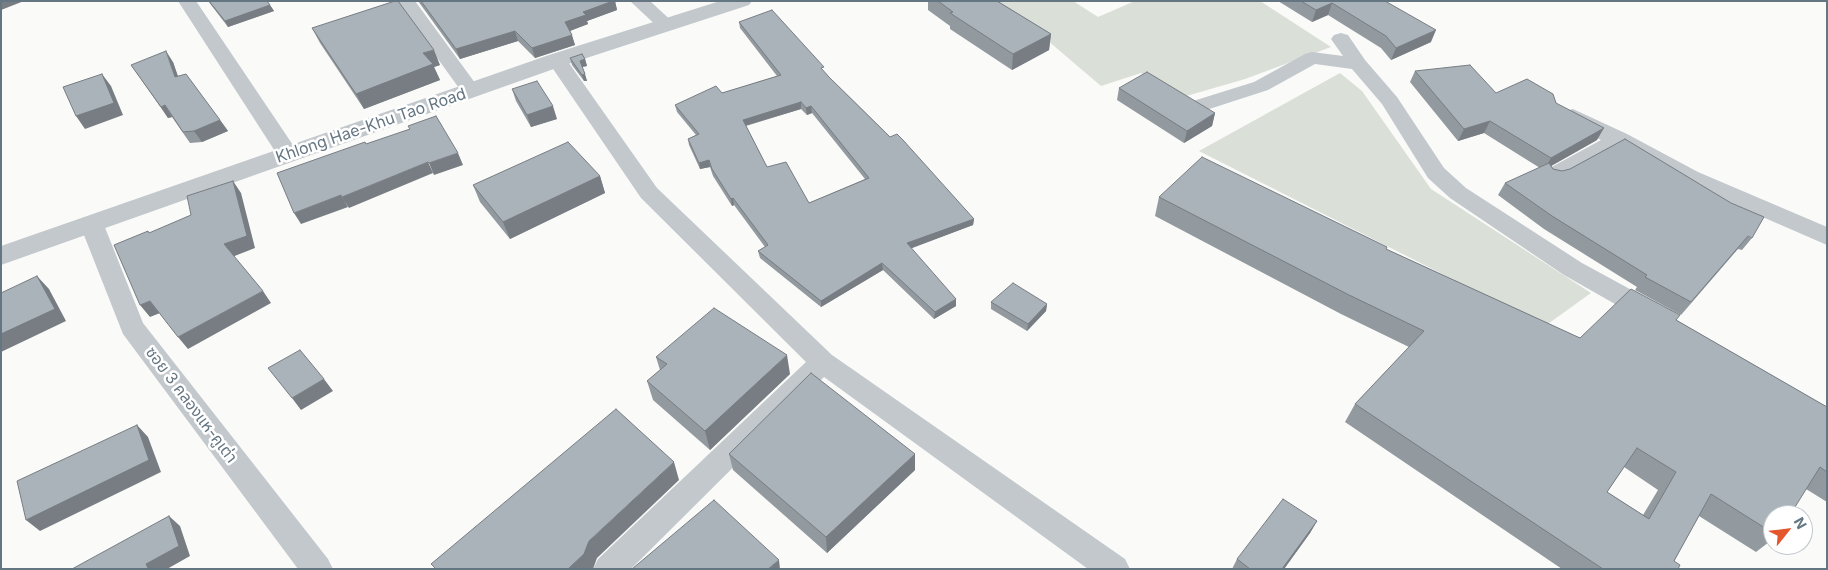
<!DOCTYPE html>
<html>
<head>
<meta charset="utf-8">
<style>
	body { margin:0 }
	#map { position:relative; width:1828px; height:570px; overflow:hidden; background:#fafaf8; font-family:Inter,sans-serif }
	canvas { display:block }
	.frame { position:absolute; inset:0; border:2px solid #657683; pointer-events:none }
	.north { position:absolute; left:1763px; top:505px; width:50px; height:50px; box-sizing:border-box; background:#fff; border:1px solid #c1c8cd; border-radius:50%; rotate:61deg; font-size:14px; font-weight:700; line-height:20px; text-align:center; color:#657683 }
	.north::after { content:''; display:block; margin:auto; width:18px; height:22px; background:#e4572e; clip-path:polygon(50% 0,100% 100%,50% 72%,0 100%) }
</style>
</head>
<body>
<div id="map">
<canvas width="1828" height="570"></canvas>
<div class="frame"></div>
<div class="north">N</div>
</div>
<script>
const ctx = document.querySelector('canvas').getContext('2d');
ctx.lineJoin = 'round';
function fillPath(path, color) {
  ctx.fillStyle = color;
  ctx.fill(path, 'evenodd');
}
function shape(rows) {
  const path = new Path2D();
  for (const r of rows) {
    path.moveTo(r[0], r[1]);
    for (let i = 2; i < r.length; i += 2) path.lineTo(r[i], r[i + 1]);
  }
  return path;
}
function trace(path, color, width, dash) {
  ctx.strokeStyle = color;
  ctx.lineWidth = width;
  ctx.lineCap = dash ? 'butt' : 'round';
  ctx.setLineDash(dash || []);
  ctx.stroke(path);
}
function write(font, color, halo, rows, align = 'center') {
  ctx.font = font + ' Inter,"Noto Sans Thai",sans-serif';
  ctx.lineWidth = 5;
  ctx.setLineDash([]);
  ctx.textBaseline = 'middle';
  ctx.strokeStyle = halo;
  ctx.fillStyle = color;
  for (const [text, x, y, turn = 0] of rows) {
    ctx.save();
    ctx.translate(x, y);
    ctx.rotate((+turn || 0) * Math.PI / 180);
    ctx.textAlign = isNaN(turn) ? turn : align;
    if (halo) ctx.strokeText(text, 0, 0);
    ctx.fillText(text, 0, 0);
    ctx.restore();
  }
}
const green = shape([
	[972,1,1073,1,1098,17,1135,1,1260,1,1331,47,1245,79,1183,97,1141,73,1101,86,1047,40],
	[1340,73,1362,91,1431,189,1591,293,1545,326,1199,151]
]);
const minor = shape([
	[178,1,196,1,299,154,296,159,288,161,280,159,178,1],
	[396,1,415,1,481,91,478,95,471,97,464,95,396,1],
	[630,1,650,1,676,25,674,29,660,29,630,1],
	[1341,33,1348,35,1365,60,1397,97,1444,168,1466,188,1582,263,1661,306,1665,313,1661,320,1652,323,1643,320,1564,275,1450,198,1428,178,1382,104,1352,69,1315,64,1268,90,1197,113,1190,112,1187,107,1190,102,1254,82,1305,54,1312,52,1343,56,1331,39,1334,35,1341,33],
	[557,54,564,56,657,188,832,355,1125,559,1130,569,1088,569,824,377,631,569,593,569,598,559,806,362,641,198,547,60,550,56,557,54],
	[1573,109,1627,134,1698,172,1827,227,1827,245,1682,182,1618,149,1562,180,1554,182,1546,180,1543,175,1546,170,1601,140,1566,121,1562,116,1566,111,1573,109],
	[92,217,100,219,104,225,143,323,328,559,333,569,298,569,123,334,80,225,84,219,92,217]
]);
const tertiary = shape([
	[720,1,752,1,749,5,565,65,1,265,1,246,549,55,720,1]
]);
const wall = shape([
	[208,1,267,1,274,11,228,27],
	[418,1,615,1,617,10,587,21,588,24,570,31,575,45,535,58,518,41,460,59],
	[928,1,997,1,1051,34,1049,50,1012,70,950,29,950,26,928,10],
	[1278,1,1385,1,1431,42,1391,60,1381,48,1328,15,1312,22],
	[739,22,824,72,974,219,973,225,911,248,956,306,934,319,883,270,821,307,760,258,758,251,765,247,734,205,732,206,713,176,710,167,700,169,689,145,688,139,696,135,677,112,675,105,722,93,777,76,740,28],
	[801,109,807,115,812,113,865,179,809,203,767,167,746,126],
	[312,28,440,65,434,67,440,80,364,109,320,43],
	[570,58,585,59,587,66,582,67,587,81,584,81,572,65],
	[173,62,178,76,220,120,228,131,202,142,190,143,172,117,168,118,131,65],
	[1415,71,1496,93,1556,103,1597,140,1551,166,1553,169,1752,238,1742,250,1738,249,1681,315,1635,290,1637,287,1544,229,1498,195,1505,183,1540,168,1484,133,1458,141,1410,82],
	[1119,88,1215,113,1212,126,1184,143,1117,100],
	[512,89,557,119,531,127,516,101],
	[600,176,605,193,510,239,480,202,473,185],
	[1159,197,1386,249,1580,338,1676,320,1827,407,1827,502,1806,489,1773,533,1773,539,1756,552,1699,516,1674,561,1678,569,1562,569,1345,422,1355,404,1409,347,1341,314,1155,216],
	[1624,467,1658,490,1643,515,1607,492],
	[991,302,1047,304,1046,311,1027,331,991,309],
	[656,357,790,374,710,450,653,400,647,381,660,370],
	[729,454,915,470,827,553,733,470],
	[1317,521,1310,533,1284,569,1232,569,1237,559]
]);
const shadedWall = shape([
	[1,1,24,1,1,10],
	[613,1,615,1,617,10,587,21,588,24,567,32,565,22,583,12],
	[1332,3,1328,15,1312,22,1316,10],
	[270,5,274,11,228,27,225,21],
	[1436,30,1431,42,1391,60,1396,48],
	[515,31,518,41,460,59,456,49],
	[1051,34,1049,50,1012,70,1013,54],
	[572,35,575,45,535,58,532,48],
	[434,50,440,65,434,67,440,80,364,109,356,94,423,53],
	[166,51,173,62,182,89,175,77],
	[585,59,587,66,582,67,580,61],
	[102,74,111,86,123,115,85,129,76,116],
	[585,74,587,81,584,81,582,75],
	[801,102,801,109,744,126,743,120],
	[165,105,172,117,168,118,161,107],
	[553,106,557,119,531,127,527,115],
	[811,106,812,113,807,115,806,108],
	[1215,113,1212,126,1184,143,1187,131],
	[220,120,228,131,202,142,194,131],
	[1490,121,1484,133,1458,141,1464,129],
	[1604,128,1597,140,1544,170,1551,158],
	[458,153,463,165,434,175,429,163],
	[709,160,710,167,700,169,699,163],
	[428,162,433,173,349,208,342,197],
	[600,176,605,193,510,239,503,222],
	[233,181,241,193,255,248,232,257,224,244],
	[341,195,348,207,301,224,294,213],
	[733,198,734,205,732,206,731,199],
	[974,219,973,225,907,250,907,243],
	[882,263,883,270,821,307,821,301],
	[37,276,49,289,66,321,1,352,1,334],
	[263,291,271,303,188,349,178,337],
	[956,299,956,306,934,319,935,312],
	[150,301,160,313,150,317,140,305],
	[1047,304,1046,311,1027,331,1028,324],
	[787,355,790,374,710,450,705,431],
	[324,379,333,391,301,410,292,398],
	[137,425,148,437,161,472,40,531,26,520],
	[915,454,915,470,827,553,826,537],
	[674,462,679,480,597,558,593,569,568,569,589,541],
	[169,516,180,526,190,556,167,569,147,569,146,564],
	[1317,521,1310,533,1284,569,1282,569],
	[779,560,780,569,768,569]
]);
const building = shape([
	[209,1,267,1,270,5,225,21,209,1],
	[395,1,398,1,434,50,423,53,433,64,356,94,312,28,395,1],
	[421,1,613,1,583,12,586,15,565,22,572,35,532,48,515,31,456,49,421,1],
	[938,1,997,1,1051,34,1013,54,950,13,953,12,938,1],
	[1301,1,1385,1,1436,30,1396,48,1386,36,1332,3,1316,10,1301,1],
	[772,10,824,67,821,68,829,77,890,137,897,134,903,140,974,219,907,243,956,299,935,312,882,263,821,301,758,251,768,245,733,198,731,199,712,169,709,160,699,163,688,139,699,134,675,105,716,86,722,93,781,75,739,22,772,10],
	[801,102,806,108,811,106,869,178,809,203,786,162,767,167,743,120,801,102],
	[166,51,175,77,186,74,220,120,194,131,183,132,165,105,161,107,131,65,166,51],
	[582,54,585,59,580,61,585,74,582,75,570,58,582,54],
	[1470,65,1496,93,1527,79,1553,94,1556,103,1604,128,1551,158,1490,121,1464,129,1415,71,1470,65],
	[1147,72,1215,113,1187,131,1119,88,1147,72],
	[102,74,114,103,76,116,63,87,102,74],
	[537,81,553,106,527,115,512,89,537,81],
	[436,116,458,153,429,163,428,162,342,197,341,195,294,213,277,173,365,142,366,144,410,129,408,126,436,116],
	[1625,139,1731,203,1764,217,1752,238,1748,236,1691,302,1645,277,1647,275,1552,216,1505,183,1549,163,1553,169,1562,171,1570,169,1625,139],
	[568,142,600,176,503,222,473,185,568,142],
	[1202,157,1387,247,1386,249,1580,338,1631,289,1680,315,1676,320,1827,407,1827,472,1820,467,1790,515,1773,515,1773,533,1711,494,1674,561,1680,565,1678,569,1603,569,1355,404,1424,331,1349,295,1159,197,1202,157],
	[1637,448,1676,472,1649,519,1607,492,1637,448],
	[233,181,247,236,224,244,263,291,178,337,150,301,140,305,114,245,148,231,149,233,191,215,187,196,233,181],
	[37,276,55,309,1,334,1,293,37,276],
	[1013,283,1047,304,1028,324,991,302,1013,283],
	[714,308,787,355,705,431,647,381,667,364,656,357,714,308],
	[300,350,324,379,292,398,268,368,300,350],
	[811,373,915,454,826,537,729,454,811,373],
	[616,409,674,462,589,541,584,554,568,569,436,569,431,564,616,409],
	[137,425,149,460,26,520,17,481,137,425],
	[1283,499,1317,521,1282,569,1250,569,1237,559,1283,499],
	[714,500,779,560,768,569,632,569,714,500],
	[169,516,179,546,146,564,148,568,147,569,72,569,169,516]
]);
const streetNames = [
	["Khlong Hae-Khu Tao Road",371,126,-19],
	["ซอย 3 คลองแห-คูเต่า",191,405,53]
];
fillPath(green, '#dadfd7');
fillPath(minor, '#c3c8cc');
fillPath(tertiary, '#c3c8cc');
fillPath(wall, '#929a9f');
fillPath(shadedWall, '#777d82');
fillPath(building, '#aab3b9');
trace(building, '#777d82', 1);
write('16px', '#657683', '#fff', streetNames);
</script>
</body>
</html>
